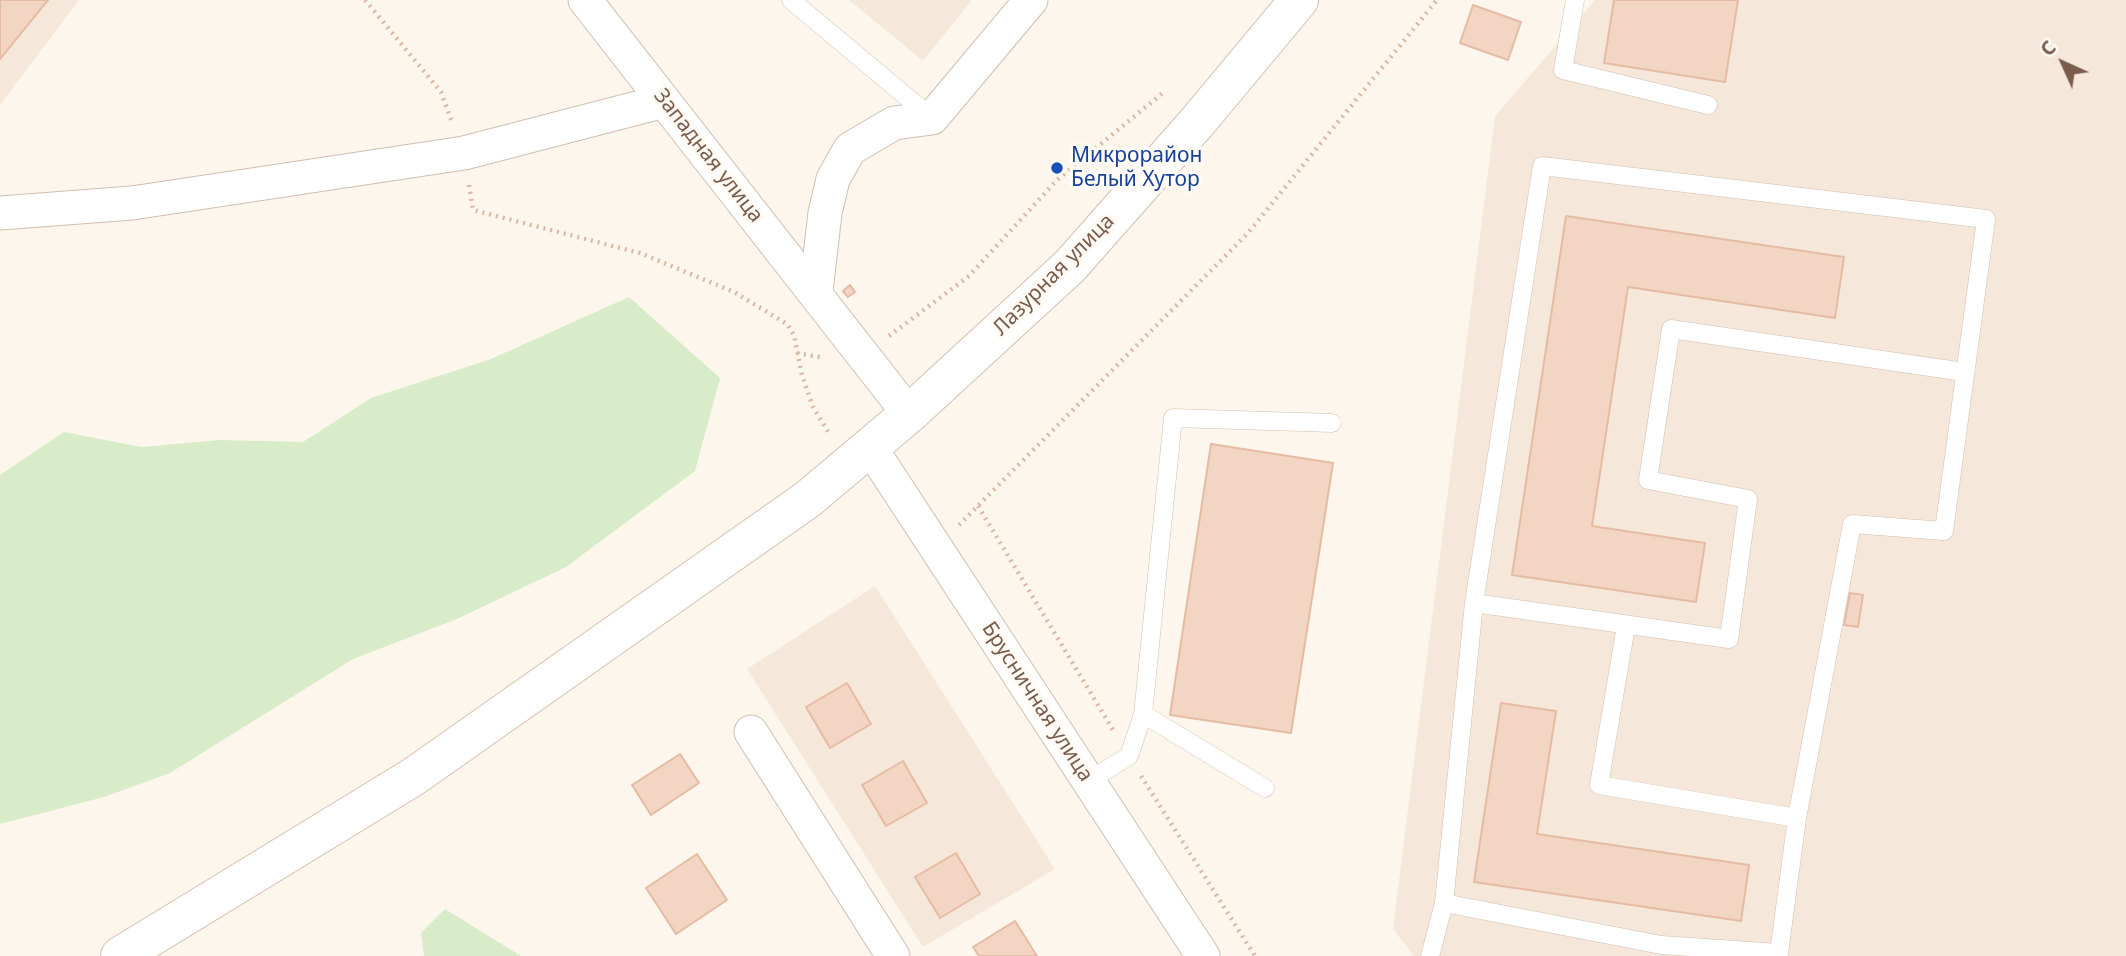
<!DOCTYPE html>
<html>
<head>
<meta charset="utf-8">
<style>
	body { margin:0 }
	#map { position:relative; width:2126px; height:956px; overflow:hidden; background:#fdf6ec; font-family:"Noto Sans",sans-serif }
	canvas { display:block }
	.north { position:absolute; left:2028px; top:28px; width:70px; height:70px; -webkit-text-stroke:5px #fffaf3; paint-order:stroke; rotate:315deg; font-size:19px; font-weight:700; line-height:28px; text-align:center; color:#7a5c4d }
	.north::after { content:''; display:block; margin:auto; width:24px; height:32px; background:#7a5c4d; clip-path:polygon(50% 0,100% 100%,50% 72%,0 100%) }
</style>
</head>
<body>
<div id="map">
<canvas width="2126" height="956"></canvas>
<div class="north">С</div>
</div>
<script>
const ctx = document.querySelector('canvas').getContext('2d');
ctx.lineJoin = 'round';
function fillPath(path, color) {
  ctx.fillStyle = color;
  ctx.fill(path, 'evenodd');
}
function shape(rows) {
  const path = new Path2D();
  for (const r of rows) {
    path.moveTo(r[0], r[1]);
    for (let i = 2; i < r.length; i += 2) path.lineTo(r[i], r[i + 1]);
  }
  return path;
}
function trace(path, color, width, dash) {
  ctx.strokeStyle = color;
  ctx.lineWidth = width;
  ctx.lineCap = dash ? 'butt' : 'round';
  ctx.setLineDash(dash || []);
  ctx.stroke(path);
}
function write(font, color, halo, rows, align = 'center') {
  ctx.font = font + ' "Noto Sans",sans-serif';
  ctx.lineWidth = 7;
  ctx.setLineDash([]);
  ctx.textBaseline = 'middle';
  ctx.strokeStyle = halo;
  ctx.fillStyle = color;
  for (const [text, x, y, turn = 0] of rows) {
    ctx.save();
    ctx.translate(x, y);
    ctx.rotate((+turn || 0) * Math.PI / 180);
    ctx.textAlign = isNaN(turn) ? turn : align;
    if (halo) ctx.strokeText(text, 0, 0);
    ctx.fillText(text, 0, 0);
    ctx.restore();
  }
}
const residential = shape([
	[0,0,79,0,0,105],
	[849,0,972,0,923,61],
	[1595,0,2126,0,2126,956,1414,956,1393,929,1495,116],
	[875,586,1055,869,923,947,747,669]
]);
const green = shape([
	[629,297,720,378,695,471,566,567,457,619,353,659,170,773,104,797,0,824,0,475,64,432,141,447,220,440,303,442,371,398,491,359],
	[445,909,521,956,424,956,421,933]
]);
const building = shape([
	[0,0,48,0,0,59,0,0],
	[1614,0,1738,0,1725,82,1604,63,1614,0],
	[1473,5,1521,22,1508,60,1460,43,1473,5],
	[1566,216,1844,257,1835,318,1628,287,1592,526,1705,543,1696,602,1512,575,1566,216],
	[850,285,855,292,848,297,843,291,850,285],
	[1211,444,1333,463,1291,733,1170,715,1211,444],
	[1850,593,1863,595,1858,627,1844,625,1850,593],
	[847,683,871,724,830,748,806,707,847,683],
	[1501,703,1556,711,1537,834,1749,865,1741,921,1474,882,1501,703],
	[680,754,699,783,651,815,632,785,680,754],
	[903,761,927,803,886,826,862,785,903,761],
	[956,853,980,894,940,918,915,877,956,853],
	[697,854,727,900,676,934,646,888,697,854],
	[1015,921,1037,956,979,956,973,947,1015,921]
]);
const path = shape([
	[365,0,441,92,452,122],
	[469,185,473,210,640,253,734,292,787,324,794,335,802,375,813,407,830,435],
	[889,336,969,276,1057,180,1164,92],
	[797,353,824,358],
	[978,506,1113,730],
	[959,525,1248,233,1437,0],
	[1141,776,1255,956]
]);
const lane = shape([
	[791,0,932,118],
	[1575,0,1563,70,1708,105],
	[1474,603,1729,639,1748,499,1648,480,1671,329,1964,372],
	[1626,626,1599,785,1797,818],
	[1143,714,1265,788],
	[1088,781,1129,756,1143,714,1173,418,1332,423],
	[1430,956,1444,903,1474,603,1542,166,1986,219,1944,531,1852,524,1797,818,1779,953,1661,945,1444,903]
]);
const street = shape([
	[585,0,909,414],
	[0,213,132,203,464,153,664,101],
	[816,291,825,213,833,179,850,149,894,123,932,118,1031,0],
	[870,447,1203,956],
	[751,732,893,956]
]);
const secondary = shape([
	[120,956,413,777,808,499,909,414,1070,266,1199,120,1299,0]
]);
const markers = [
	[1057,168,7,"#1a4fb4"]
];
const streetNames = [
	["Западная улица",708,156,52],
	["Лазурная улица",1054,275,-45],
	["Брусничная улица",1037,702,57]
];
const transitNames = [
	["Микрорайон",1071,156],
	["Белый Хутор",1071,180]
];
fillPath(residential, '#f5e8da');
fillPath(green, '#d8ecc9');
fillPath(building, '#f3d5c3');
trace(building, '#e6bba3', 2);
trace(lane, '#d1beb0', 19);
trace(street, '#d1beb0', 35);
trace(secondary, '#d6c0b0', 40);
trace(path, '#d9b8a5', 4.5, [2, 5]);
trace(lane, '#fff', 18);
trace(street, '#fff', 33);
trace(secondary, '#fff', 38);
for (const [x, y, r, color] of markers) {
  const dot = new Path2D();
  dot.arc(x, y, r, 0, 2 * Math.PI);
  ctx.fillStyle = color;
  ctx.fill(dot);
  trace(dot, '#fffaf3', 2.5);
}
write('21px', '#7a5c4d', '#fffaf3', streetNames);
write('21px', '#164399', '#fffaf3', transitNames, 'left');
</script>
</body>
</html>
